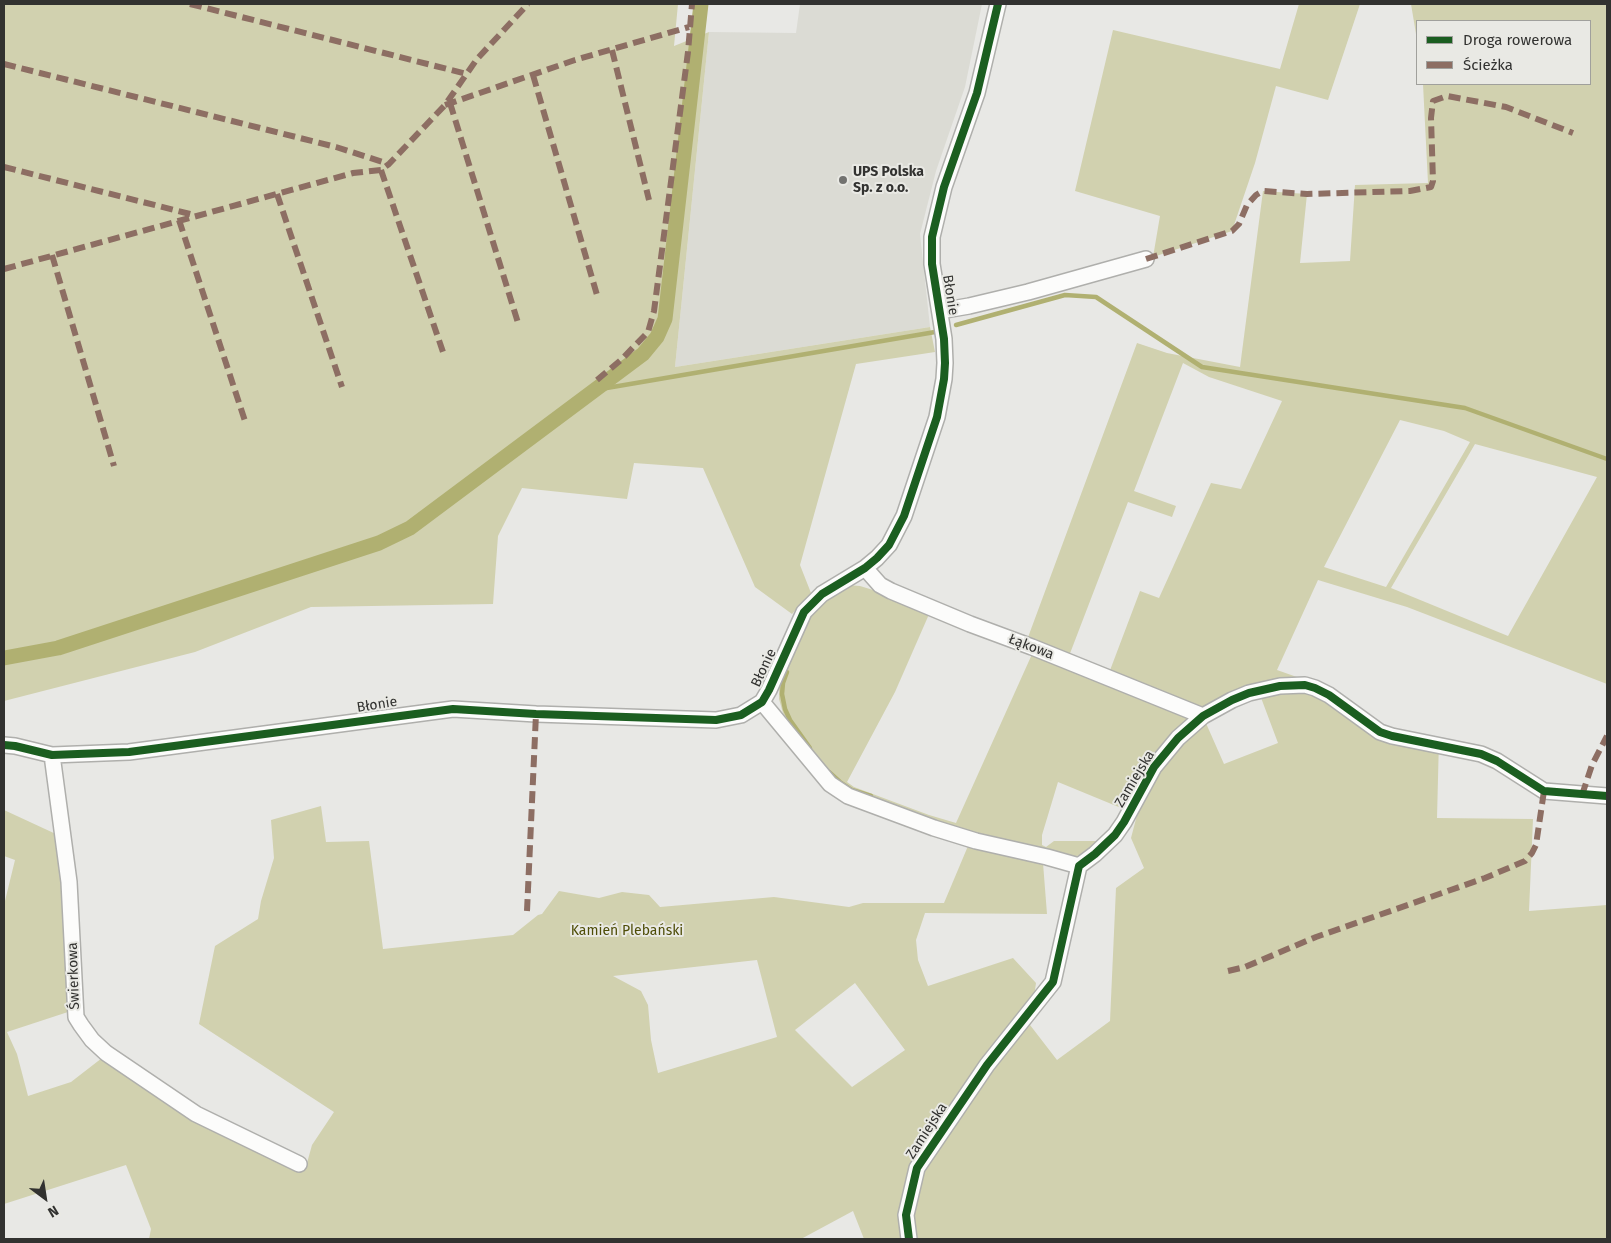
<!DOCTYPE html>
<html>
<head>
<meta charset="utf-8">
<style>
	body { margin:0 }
	#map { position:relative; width:1611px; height:1243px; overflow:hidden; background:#e8e8e5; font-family:"Fira Sans",sans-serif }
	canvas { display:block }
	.frame { position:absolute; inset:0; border:5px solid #323230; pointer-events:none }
	.legend { position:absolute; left:1416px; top:20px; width:175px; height:65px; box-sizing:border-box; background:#e9e9e4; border:1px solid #a0a09c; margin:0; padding:6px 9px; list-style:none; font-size:15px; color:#323230 }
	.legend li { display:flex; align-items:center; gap:10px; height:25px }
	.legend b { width:25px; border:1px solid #a0a09c }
	.north { position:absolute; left:20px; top:1173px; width:50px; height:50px; -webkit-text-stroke:4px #e9e9e4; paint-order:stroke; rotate:149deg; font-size:14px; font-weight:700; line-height:20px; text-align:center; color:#323230 }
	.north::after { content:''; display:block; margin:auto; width:18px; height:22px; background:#323230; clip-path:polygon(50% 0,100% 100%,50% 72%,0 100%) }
</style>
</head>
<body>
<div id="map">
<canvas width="1611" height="1243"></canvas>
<div class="frame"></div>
<ul class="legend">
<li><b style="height:6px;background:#1b5e20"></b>Droga rowerowa</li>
<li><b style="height:6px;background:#8d6e63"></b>Ścieżka</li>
</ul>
<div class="north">N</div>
</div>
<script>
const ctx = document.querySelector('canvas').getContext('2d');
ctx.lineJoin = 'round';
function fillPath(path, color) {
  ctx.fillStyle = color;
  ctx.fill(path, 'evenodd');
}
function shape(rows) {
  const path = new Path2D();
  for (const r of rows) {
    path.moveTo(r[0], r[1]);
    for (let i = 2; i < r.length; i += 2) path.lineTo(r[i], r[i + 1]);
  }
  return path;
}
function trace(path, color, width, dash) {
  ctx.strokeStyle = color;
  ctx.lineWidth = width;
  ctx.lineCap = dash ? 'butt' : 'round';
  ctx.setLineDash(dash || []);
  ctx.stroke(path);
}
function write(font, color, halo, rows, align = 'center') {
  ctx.font = font + ' "Fira Sans",sans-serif';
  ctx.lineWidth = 4;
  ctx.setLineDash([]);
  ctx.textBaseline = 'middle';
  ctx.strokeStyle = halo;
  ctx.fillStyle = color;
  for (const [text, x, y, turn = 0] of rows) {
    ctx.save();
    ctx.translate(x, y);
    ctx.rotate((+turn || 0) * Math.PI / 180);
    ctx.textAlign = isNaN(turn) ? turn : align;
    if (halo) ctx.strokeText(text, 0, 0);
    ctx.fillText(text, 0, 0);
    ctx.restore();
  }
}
const built = shape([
	[800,4,982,4,965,87,936,171,920,234,930,327,675,367,709,32,796,33]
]);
const green = shape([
	[4,4,678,4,674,46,709,32,675,367,930,327,935,352,856,364,800,565,811,593,792,614,755,587,703,468,634,463,627,499,522,488,498,536,493,604,311,607,195,652,4,701],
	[1299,4,1360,4,1328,100,1276,86,1255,163,1232,231,1153,257,1160,216,1075,191,1113,30,1280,69],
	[1411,4,1607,4,1607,684,1407,607,1318,580,1277,670,1311,682,1370,719,1396,733,1439,739,1437,818,1533,819,1529,911,1607,905,1607,1239,864,1239,853,1211,801,1239,149,1239,151,1229,126,1165,4,1204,4,905,15,860,4,856,4,810,58,835,63,869,71,1011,7,1032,17,1054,28,1096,71,1082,102,1058,184,1116,242,1142,301,1172,307,1163,312,1145,334,1112,199,1024,215,946,258,919,261,901,274,858,271,820,321,806,326,842,369,841,383,949,513,935,538,915,542,914,559,891,599,898,622,892,649,895,660,907,774,897,849,907,863,903,944,903,968,846,1043,863,1047,914,925,913,916,940,918,960,928,986,1013,958,1036,983,1030,1025,1057,1060,1110,1021,1116,888,1144,868,1131,838,1137,815,1134,813,1160,764,1205,721,1224,764,1278,743,1260,695,1203,710,1138,681,1109,673,1140,591,1159,598,1211,483,1241,489,1282,401,1209,377,1183,363,1134,491,1176,506,1172,517,1128,502,1069,656,1027,640,1137,343,1167,353,1240,367,1263,191,1307,194,1300,263,1350,261,1355,185,1428,183,1423,84,1590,84,1590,21,1417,21,1417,40],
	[1400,420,1444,431,1470,442,1386,587,1324,567],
	[1475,444,1597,477,1508,636,1391,588],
	[757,960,777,1037,658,1073,651,1040,648,1005,641,991,613,976],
	[855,983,905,1050,852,1087,795,1030],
	[848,585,860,586,873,590,930,612,895,692,847,782,854,787,929,815,956,823,1033,652,1195,717,1126,810,1058,782,1042,835,1042,845,1046,847,1054,841,1097,841,1101,844,1084,855,1069,857,991,842,868,799,831,777,791,726,783,713,779,699,779,685,813,610,824,599]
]);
const stream = shape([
	[956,325,1065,295,1096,297,1202,367,1465,408,1607,459],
	[595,390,935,332],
	[787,672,783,683,782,694,785,709,790,720,810,748],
	[829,772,840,782,852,790,871,796]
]);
const canal = shape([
	[4,658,58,648,379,543,410,528,643,354,657,337,665,319,701,4]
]);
const street = shape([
	[940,311,969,306,1028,292,1146,259],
	[865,568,880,585,891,591,970,624,1032,647,1203,716],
	[762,702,830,784,848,796,934,828,976,841,1047,857,1079,866],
	[4,745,15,746,52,755,129,752,453,709,536,714,716,720,741,715,762,702,769,690,804,612,822,594,865,568,877,558,889,545,904,516,937,417,944,379,945,363,944,339,932,264,932,237,944,187,977,93,998,4],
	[52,755,69,882,76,1017,81,1025,92,1040,106,1053,196,1114,299,1164],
	[909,1239,906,1215,917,1168,987,1065,1053,982,1079,866,1095,854,1115,835,1124,822,1154,767,1178,738,1203,716,1232,700,1249,693,1280,686,1305,685,1315,688,1329,695,1380,732,1392,736,1481,754,1497,761,1544,791,1607,796]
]);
const quiet = shape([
	[190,4,467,74],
	[612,50,649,200],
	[4,64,336,147,389,164],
	[533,75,597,295],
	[450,103,519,326],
	[445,105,575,60,689,27],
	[4,167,194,215],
	[381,170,443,352],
	[277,194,342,387],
	[179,220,245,421],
	[52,255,114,466],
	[1146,259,1232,231,1239,224,1247,205,1256,195,1263,191,1307,194,1410,191,1431,187,1433,181,1431,118,1433,101,1447,96,1506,107,1573,133],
	[4,269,353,173,381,170,389,164,445,105,477,59,528,4],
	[597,380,622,359,648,332,654,311,688,52,692,4],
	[1582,795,1592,765,1607,736],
	[527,911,536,714],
	[1228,971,1245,967,1316,937,1485,878,1525,861,1532,853,1536,845,1544,791]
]);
const cycleway = shape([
	[4,745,15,746,52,755,129,752,453,709,536,714,716,720,741,715,762,702,769,690,804,612,822,594,865,568,877,558,889,545,904,516,937,417,944,379,945,363,944,339,932,264,932,237,944,187,977,93,998,4],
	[909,1239,906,1215,917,1168,987,1065,1053,982,1079,866,1095,854,1115,835,1124,822,1154,767,1178,738,1203,716,1232,700,1249,693,1280,686,1305,685,1315,688,1329,695,1380,732,1392,736,1481,754,1497,761,1544,791,1607,796]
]);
const markers = [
	[843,180,5,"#72726f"]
];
const poiNames = [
	["UPS Polska",853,172],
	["Sp. z o.o.",853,188]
];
const streetNames = [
	["Błonie",950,295,81],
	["Łąkowa",1031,647,21],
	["Błonie",764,668,-65],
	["Błonie",377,705,-9],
	["Zamiejska",1135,779,-59],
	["Świerkowa",74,976,-92],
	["Zamiejska",927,1131,-57]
];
const parkNames = [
	["Kamień Plebański",627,931]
];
fillPath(built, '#dbdbd4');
fillPath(green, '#d1d1af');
trace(stream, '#b0b071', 4.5);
trace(canal, '#b0b071', 15);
trace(street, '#afafac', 18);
trace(street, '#fcfcfb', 15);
trace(quiet, '#8d6e63', 6, [12, 6]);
trace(cycleway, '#1b5e20', 8);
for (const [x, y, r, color] of markers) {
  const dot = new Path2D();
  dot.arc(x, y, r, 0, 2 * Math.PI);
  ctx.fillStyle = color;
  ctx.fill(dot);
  trace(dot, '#e9e9e4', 2);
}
write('bold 14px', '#323230', '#e9e9e4', poiNames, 'left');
write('14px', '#323230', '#e9e9e4', streetNames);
write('14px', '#4e4d07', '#e9e9e4', parkNames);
</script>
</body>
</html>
